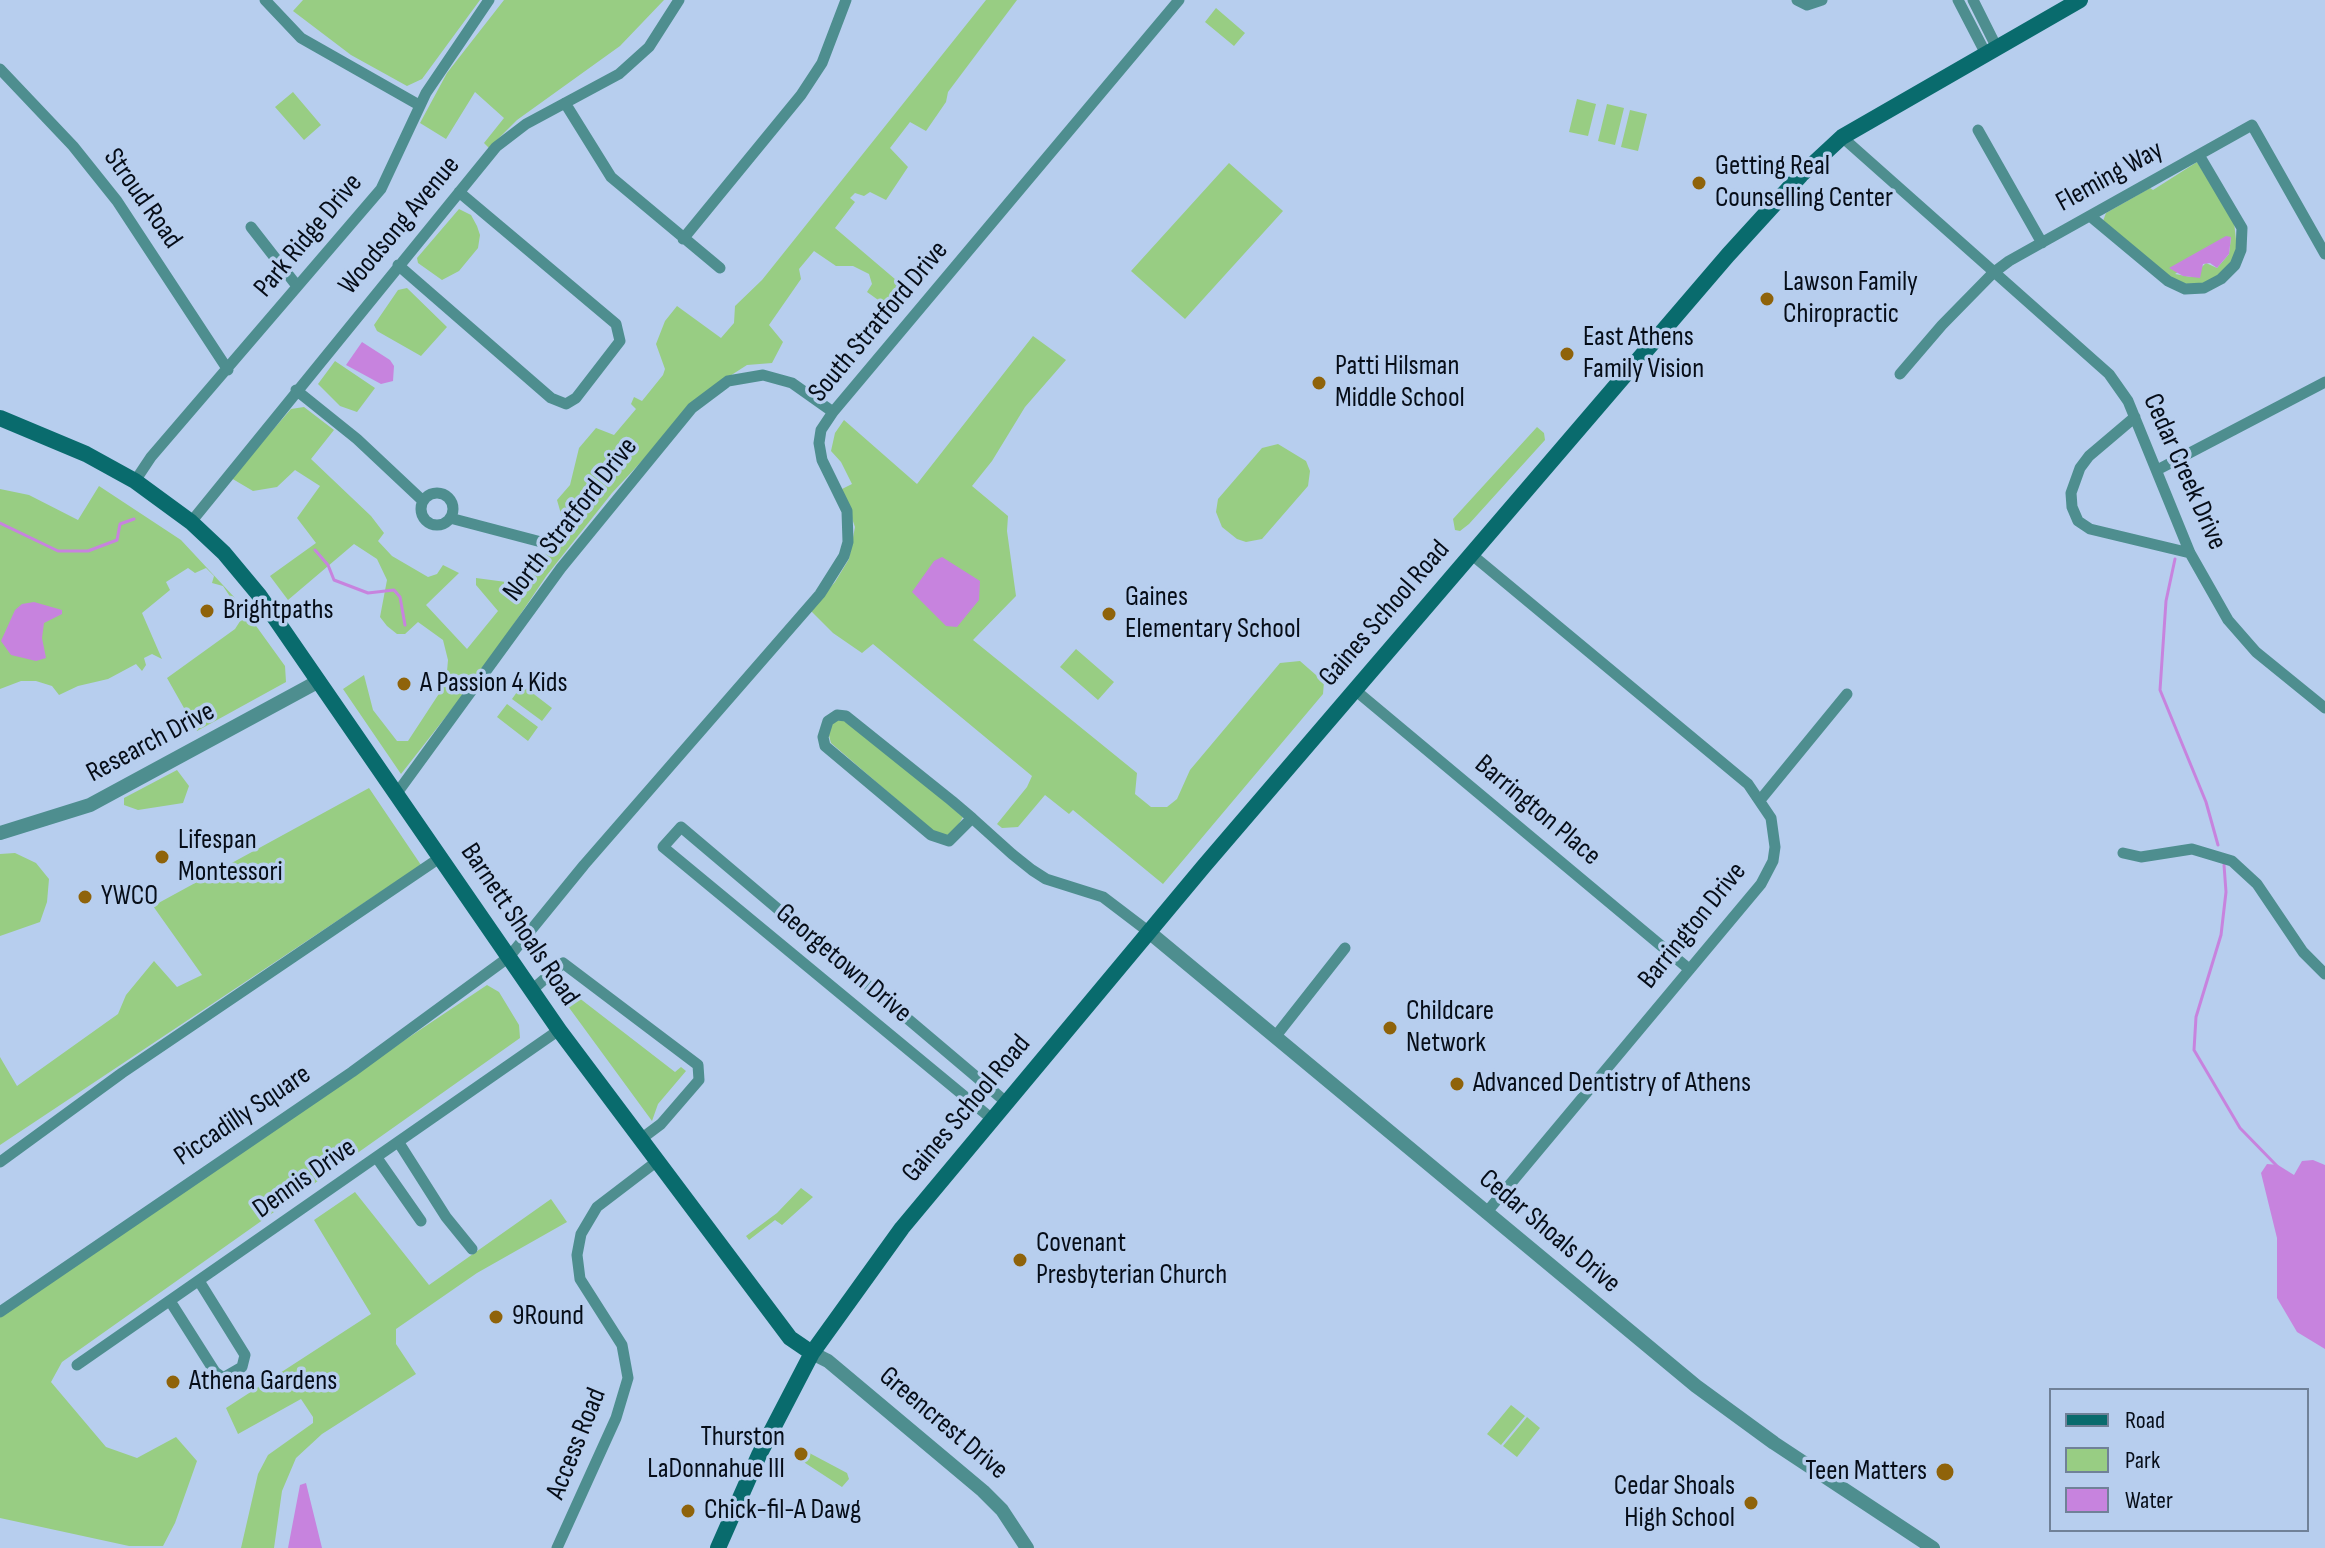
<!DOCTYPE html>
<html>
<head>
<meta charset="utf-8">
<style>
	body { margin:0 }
	#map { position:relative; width:2325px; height:1548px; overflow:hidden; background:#b7ceee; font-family:"Sofia Sans Condensed",sans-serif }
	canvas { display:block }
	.legend { position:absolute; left:2049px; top:1388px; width:260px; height:144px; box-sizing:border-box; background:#b7ceee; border:2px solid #708198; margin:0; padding:10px 14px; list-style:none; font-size:24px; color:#060d18 }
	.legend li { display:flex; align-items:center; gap:16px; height:40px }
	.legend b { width:40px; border:2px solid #708198 }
</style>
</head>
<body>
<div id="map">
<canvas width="2325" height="1548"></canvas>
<ul class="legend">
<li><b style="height:10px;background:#096b6d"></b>Road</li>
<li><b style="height:22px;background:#98cd83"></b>Park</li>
<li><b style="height:22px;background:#c783de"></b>Water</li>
</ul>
</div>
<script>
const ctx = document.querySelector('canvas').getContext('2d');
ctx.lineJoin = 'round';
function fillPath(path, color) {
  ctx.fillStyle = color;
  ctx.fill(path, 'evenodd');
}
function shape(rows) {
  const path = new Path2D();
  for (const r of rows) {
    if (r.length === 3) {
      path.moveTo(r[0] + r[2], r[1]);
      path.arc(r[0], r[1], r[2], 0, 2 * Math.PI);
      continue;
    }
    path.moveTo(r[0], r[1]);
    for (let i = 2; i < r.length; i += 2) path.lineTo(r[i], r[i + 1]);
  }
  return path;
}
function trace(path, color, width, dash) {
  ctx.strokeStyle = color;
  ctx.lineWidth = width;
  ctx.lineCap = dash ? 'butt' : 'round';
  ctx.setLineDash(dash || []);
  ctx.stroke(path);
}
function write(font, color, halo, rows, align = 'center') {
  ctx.font = font + ' "Sofia Sans Condensed",sans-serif';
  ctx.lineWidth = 7;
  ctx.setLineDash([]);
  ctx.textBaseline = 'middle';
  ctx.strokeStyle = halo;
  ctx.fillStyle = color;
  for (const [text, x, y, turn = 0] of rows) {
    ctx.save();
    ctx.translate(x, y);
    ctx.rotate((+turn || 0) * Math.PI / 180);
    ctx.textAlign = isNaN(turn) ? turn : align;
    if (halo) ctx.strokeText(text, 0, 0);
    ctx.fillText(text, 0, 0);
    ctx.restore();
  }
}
const green = shape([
	[303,0,480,0,422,79,407,86,351,55,293,11],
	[504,0,664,0,620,46,517,120,489,148,484,143,504,118,475,92,446,139,420,123,447,73],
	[986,0,1017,0,948,92,946,102,926,131,910,122,890,148,908,167,886,200,870,192,864,196,855,193,850,198,855,202,835,228,909,291,895,312,867,292,872,284,869,274,853,266,836,266,814,251,799,269,801,279,769,325,783,342,772,363,747,365,708,390,612,493,547,575,484,668,401,774,343,689,364,675,373,710,397,741,408,741,446,683,448,660,443,640,418,622,405,634,397,634,387,626,380,617,387,580,377,559,354,544,288,600,270,576,316,543,297,518,320,486,295,470,277,487,253,491,231,478,291,409,304,407,334,430,311,459,371,516,384,533,378,541,392,556,428,577,437,574,443,565,459,573,426,605,467,649,498,611,476,585,476,578,521,584,545,555,563,521,557,500,570,485,579,448,596,428,614,435,636,409,631,404,634,397,642,401,663,375,665,369,656,344,665,321,677,306,721,338,734,323,735,306,762,280],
	[1216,8,1245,33,1234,46,1205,22],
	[293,92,321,125,304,140,275,107],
	[1577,99,1596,104,1588,136,1569,132],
	[1607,104,1624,108,1615,145,1598,141],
	[1630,110,1647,114,1638,151,1621,147],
	[2197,162,2234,222,2237,249,2233,261,2221,275,2203,283,2187,284,2174,280,2103,221,2106,213,2150,188,2153,190],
	[2231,237,2229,254,2217,268,2206,263,2191,277,2175,274],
	[1229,163,1283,211,1185,319,1131,271],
	[459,209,471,215,477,226,480,235,478,248,459,271,442,280,418,263,417,258],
	[407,288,447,327,421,356,377,331,374,325,398,290],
	[1033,336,1066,360,1025,407,992,461,972,486,1008,516,1007,531,1016,596,973,640,1137,773,1135,794,1151,807,1167,807,1177,799,1190,770,1280,663,1300,661,1324,682,1323,694,1163,884,1073,810,1069,814,1045,795,1018,827,1002,828,997,824,1027,787,1032,776,873,644,862,653,833,633,810,610,835,582,849,559,855,527,842,489,852,484,841,462,831,451,835,433,844,420,917,484],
	[335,361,375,388,357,412,340,406,318,384],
	[1537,427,1544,433,1545,440,1469,524,1460,531,1455,530,1453,519],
	[1278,444,1306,461,1310,471,1308,486,1262,539,1246,542,1237,539,1222,527,1216,512,1218,499,1262,448],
	[99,486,181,540,235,598,229,603,229,595,223,586,212,583,214,576,206,568,195,573,188,568,166,582,170,590,142,613,162,659,152,654,144,658,146,665,142,671,136,664,108,679,78,686,59,695,52,686,36,681,21,681,0,689,0,489,29,495,78,520],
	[246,612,285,666,286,682,197,731,167,678,235,629],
	[1076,649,1114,682,1098,700,1060,667],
	[522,685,552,708,542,721,512,699],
	[507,704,538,727,528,741,497,717],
	[834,720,850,721,963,817,952,835,939,836,831,743,827,728],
	[177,770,189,786,183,803,138,810,124,805,124,798],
	[369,788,421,865,0,1145,0,1057,17,1086,118,1014,126,995,154,961,177,987,202,975,153,906],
	[15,853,36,863,49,879,47,902,40,922,0,936,0,854],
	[556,978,564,978,565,987,675,1072,681,1067,686,1071,658,1104,652,1121,551,983],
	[487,985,499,992,519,1025,520,1038,62,1362,51,1382,106,1447,137,1458,176,1437,197,1461,175,1523,163,1546,129,1546,0,1518,0,1311],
	[801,1188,813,1197,782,1225,775,1220,749,1240,746,1236,777,1213],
	[355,1192,429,1285,551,1199,567,1222,477,1273,396,1329,396,1344,416,1374,322,1434,296,1458,282,1491,274,1548,241,1548,258,1474,268,1455,313,1423,313,1417,301,1399,238,1434,226,1408,371,1314,314,1220],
	[1511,1405,1525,1416,1501,1445,1487,1434],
	[1527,1417,1540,1428,1517,1457,1503,1446],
	[800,1448,847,1473,849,1479,842,1487,799,1459,797,1454]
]);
const water = shape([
	[2226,236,2231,237,2229,254,2217,268,2210,263,2203,264,2200,278,2183,276,2169,268],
	[362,342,390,360,394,366,393,381,381,384,346,365],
	[942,557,980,581,979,600,957,627,946,626,912,592,934,561],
	[34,602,62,610,62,614,44,623,42,638,46,658,36,661,11,655,1,641,15,610,22,604],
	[2313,1160,2325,1165,2325,1349,2297,1332,2277,1298,2277,1238,2261,1173,2267,1164,2278,1165,2294,1175,2302,1161],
	[306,1483,322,1548,288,1548,300,1485]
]);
const stream = shape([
	[0,523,58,551,88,551,117,540,120,524,134,519],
	[315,550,328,565,334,580,368,593,394,590,400,597,405,625],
	[2175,559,2166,601,2160,690,2206,802,2218,845],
	[2224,865,2226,892,2221,935,2196,1017,2194,1050,2240,1128,2277,1166]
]);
const minor = shape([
	[265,0,301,38,419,105],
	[1797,0,1807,5,1822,0],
	[1958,0,1986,54],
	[1973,0,1997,48],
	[0,69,73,146,117,201,228,370],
	[565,103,611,177,720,268],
	[1978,130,2042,243],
	[1842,137,2109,374,2128,401,2190,553,2228,620,2256,652,2325,708],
	[2090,216,2168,281,2185,289,2204,288,2221,279,2235,265,2241,250,2242,228,2199,155],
	[251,227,297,286],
	[683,239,801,95,822,63,846,0],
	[398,265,551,398,566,404,576,398,620,341,616,324,459,192],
	[1900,374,1942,325,1993,273,2009,261,2252,125,2325,254],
	[296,390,357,439,423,501],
	[2135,417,2089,456,2080,468,2071,493,2072,507,2078,521,2090,529,2190,553],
	[2159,469,2325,382],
	[135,481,151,457,381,189,426,93,489,0],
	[437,509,16],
	[450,518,545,543],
	[191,522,496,147,526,124,619,74,649,47,679,0],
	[1471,554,1748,784,1771,818,1775,847,1773,861,1761,884,1486,1213],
	[1355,690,1689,969],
	[397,793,561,568,692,408,728,381,763,375,792,383,833,412],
	[1761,799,1847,694],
	[972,818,949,841,931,835,825,746,823,737,828,721,837,715,846,716,952,801,972,818,1012,854,1032,870,1046,879,1103,897,1149,932],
	[2123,853,2141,857,2192,849,2232,861,2257,884,2303,952,2325,974],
	[532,990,563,963,698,1065,699,1080,661,1124,641,1139],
	[1275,1037,1345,948],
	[992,1119,663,847,681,827,1006,1102],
	[399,1143,446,1217,472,1249],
	[377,1158,421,1221],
	[0,1162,122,1073,441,857],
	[170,1301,215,1372,223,1378,242,1367,245,1355,199,1281],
	[0,1312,352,1072,509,957,584,865,820,594,844,556,848,542,847,511,822,460,819,443,821,430,833,412,1179,0],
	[77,1365,559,1030],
	[557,1548,616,1418,628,1378,622,1345,580,1279,577,1255,581,1234,597,1207,656,1162]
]);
const tertiary = shape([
	[0,833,90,805,319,681],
	[1149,932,1696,1386,1774,1443,1933,1548],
	[812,1353,828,1361,983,1491,1002,1510,1027,1548]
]);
const secondary = shape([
	[0,418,86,454,135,481,191,522,224,553,259,595,559,1030,790,1338,812,1353],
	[718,1548,759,1455,812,1353,902,1228,1204,866,1728,255,1801,175,1842,137,2080,0]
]);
const markers = [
	[1699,183,8,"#8f630a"],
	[1767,299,8,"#8f630a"],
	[1567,354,8,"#8f630a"],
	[1319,383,8,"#8f630a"],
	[207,611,8,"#8f630a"],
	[1109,614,8,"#8f630a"],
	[404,684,8,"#8f630a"],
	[162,857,8,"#8f630a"],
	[85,897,8,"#8f630a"],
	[1390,1028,8,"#8f630a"],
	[1457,1084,8,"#8f630a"],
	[1020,1260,8,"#8f630a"],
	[496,1317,8,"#8f630a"],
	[173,1382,8,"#8f630a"],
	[801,1454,8,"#8f630a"],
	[1945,1472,10,"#8f630a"],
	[1751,1503,8,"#8f630a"],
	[688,1511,8,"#8f630a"]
];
const poiNames = [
	["Getting Real",1715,167],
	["Counselling Center",1715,199],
	["Lawson Family",1783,283],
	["Chiropractic",1783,315],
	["East Athens",1583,338],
	["Family Vision",1583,370],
	["Patti Hilsman",1335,367],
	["Middle School",1335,399],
	["Gaines",1125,598],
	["Elementary School",1125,630],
	["Brightpaths",223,611],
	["A Passion 4 Kids",420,684],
	["Lifespan",178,841],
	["Montessori",178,873],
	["YWCO",101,897],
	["Childcare",1406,1012],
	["Network",1406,1044],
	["Advanced Dentistry of Athens",1473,1084],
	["Covenant",1036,1244],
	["Presbyterian Church",1036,1276],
	["9Round",512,1317],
	["Athena Gardens",189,1382],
	["Thurston",785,1438,"right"],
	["LaDonnahue III",785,1470,"right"],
	["Teen Matters",1927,1472,"right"],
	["Cedar Shoals",1735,1487,"right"],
	["High School",1735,1519,"right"],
	["Chick-fil-A Dawg",704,1511]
];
const streetNames = [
	["Fleming Way",2110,177,-29],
	["Stroud Road",142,199,55],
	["Woodsong Avenue",400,226,-50],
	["Park Ridge Drive",309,236,-50],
	["South Stratford Drive",879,322,-50],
	["Cedar Creek Drive",2184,472,66],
	["North Stratford Drive",571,520,-52],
	["Gaines School Road",1385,614,-49],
	["Research Drive",151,743,-28],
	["Barrington Place",1537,811,40],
	["Barnett Shoals Road",519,925,56],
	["Barrington Drive",1693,926,-51],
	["Georgetown Drive",843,964,40],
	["Gaines School Road",967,1109,-50],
	["Piccadilly Square",243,1116,-34],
	["Dennis Drive",305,1179,-35],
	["Cedar Shoals Drive",1549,1232,40],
	["Greencrest Drive",943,1424,40],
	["Access Road",577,1444,-68]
];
fillPath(green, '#98cd83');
fillPath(water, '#c783de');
trace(stream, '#c783de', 3);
trace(minor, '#4e8e8f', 11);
trace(tertiary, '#4e8e8f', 14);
trace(secondary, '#096b6d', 16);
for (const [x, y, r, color] of markers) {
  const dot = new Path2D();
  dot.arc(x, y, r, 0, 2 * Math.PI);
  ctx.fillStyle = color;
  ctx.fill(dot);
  trace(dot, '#b7ceee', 3);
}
write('28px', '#060d18', '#b7ceee', poiNames, 'left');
write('28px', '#060d18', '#b7ceee', streetNames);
</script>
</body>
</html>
